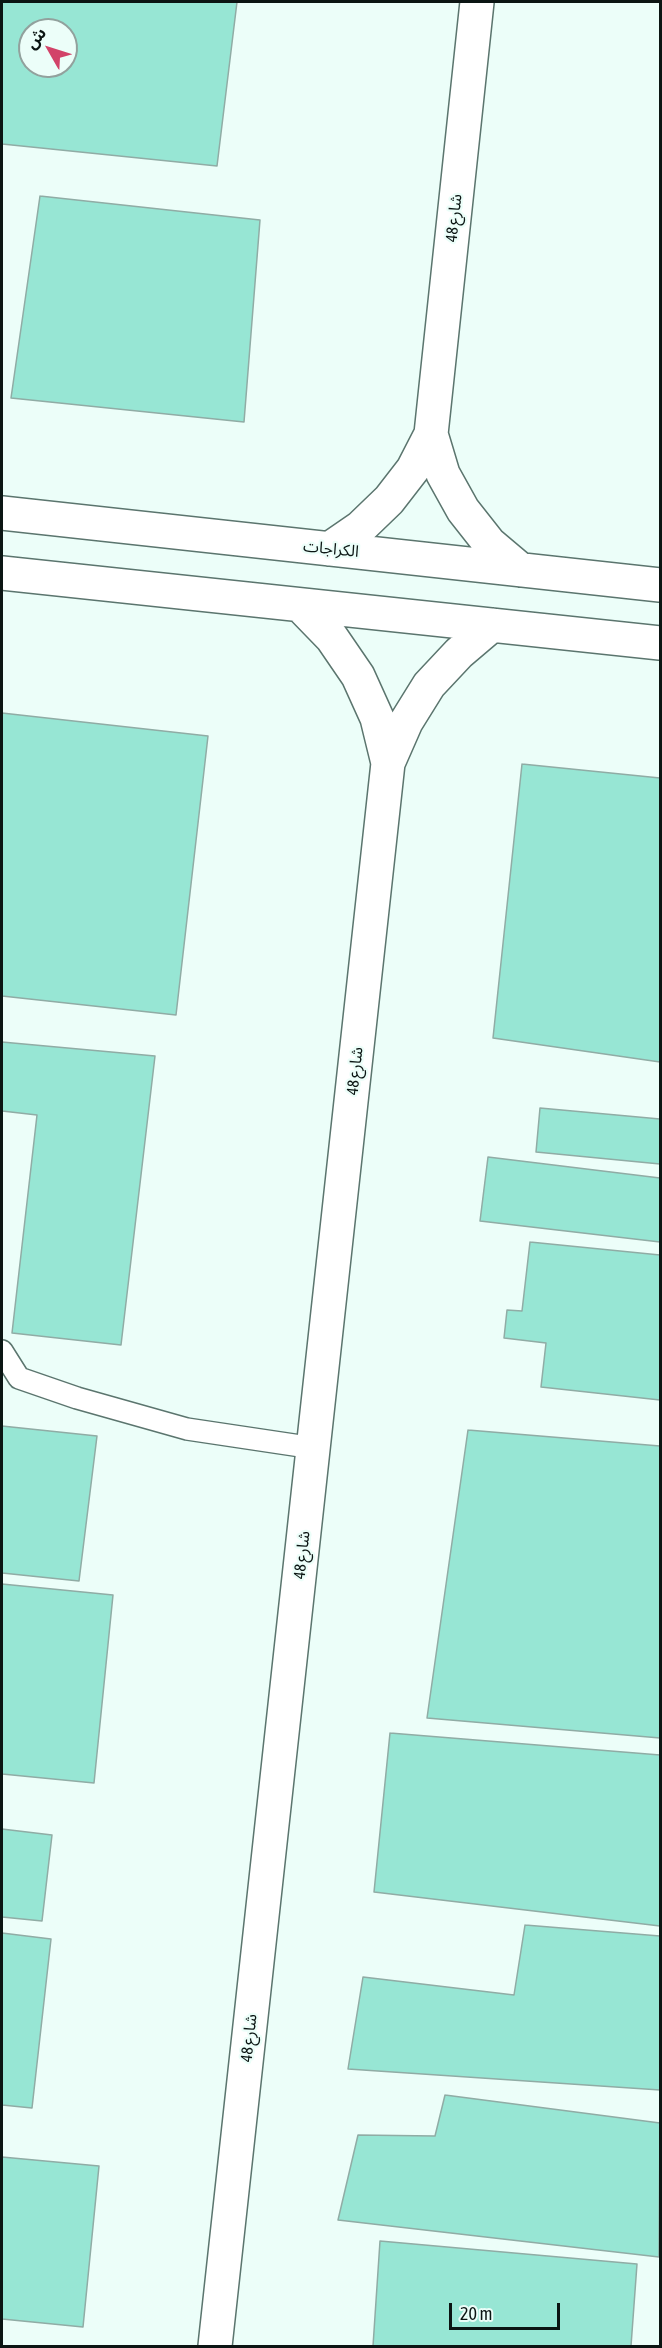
<!DOCTYPE html>
<html>
<head>
<meta charset="utf-8">
<style>
	body { margin:0 }
	#map { position:relative; width:662px; height:2348px; overflow:hidden; background:#ecfef9; font-family:"Asap Condensed","Noto Sans Arabic",sans-serif }
	canvas { display:block }
	.frame { position:absolute; inset:0; border:3px solid #0b1513; pointer-events:none }
	.north { position:absolute; left:18px; top:18px; width:60px; height:60px; box-sizing:border-box; background:#ecfef9; border:2px solid #92a19d; border-radius:50%; rotate:309deg; font-size:16px; font-weight:700; line-height:24px; text-align:center; color:#0b1513 }
	.north::after { content:''; display:block; margin:auto; width:21px; height:27px; background:#d24369; clip-path:polygon(50% 0,100% 100%,50% 72%,0 100%) }
	.scale { position:absolute; left:449px; top:2303px; width:111px; height:27px; box-sizing:border-box; border:3px solid #0b1513; border-top:0; padding-left:8px; font-size:18px; line-height:21px; white-space:nowrap; color:#0b1513; -webkit-text-stroke:4px #ecfef9; paint-order:stroke }
</style>
</head>
<body>
<div id="map">
<canvas width="662" height="2348"></canvas>
<div class="frame"></div>
<div class="north">ش</div>
<div class="scale">20 m</div>
</div>
<script>
const ctx = document.querySelector('canvas').getContext('2d');
ctx.lineJoin = 'round';
function fillPath(path, color) {
  ctx.fillStyle = color;
  ctx.fill(path, 'evenodd');
}
function shape(rows) {
  const path = new Path2D();
  for (const r of rows) {
    path.moveTo(r[0], r[1]);
    for (let i = 2; i < r.length; i += 2) path.lineTo(r[i], r[i + 1]);
  }
  return path;
}
function trace(path, color, width, dash) {
  ctx.strokeStyle = color;
  ctx.lineWidth = width;
  ctx.lineCap = dash ? 'butt' : 'round';
  ctx.setLineDash(dash || []);
  ctx.stroke(path);
}
function write(font, color, halo, rows, align = 'center') {
  ctx.font = font + ' "Asap Condensed","Noto Sans Arabic",sans-serif';
  ctx.lineWidth = 4.5;
  ctx.setLineDash([]);
  ctx.textBaseline = 'middle';
  ctx.strokeStyle = halo;
  ctx.fillStyle = color;
  for (const [text, x, y, turn = 0] of rows) {
    ctx.save();
    ctx.translate(x, y);
    ctx.rotate((+turn || 0) * Math.PI / 180);
    ctx.textAlign = isNaN(turn) ? turn : align;
    if (halo) ctx.strokeText(text, 0, 0);
    ctx.fillText(text, 0, 0);
    ctx.restore();
  }
}
const building = shape([
	[2,2,237,2,217,166,2,144,2,2],
	[30,30,66,30,66,66,30,66,30,30],
	[40,196,260,220,244,422,11,398,40,196],
	[2,713,208,736,176,1015,2,996,2,713],
	[522,764,660,778,660,1062,493,1038,522,764],
	[2,1042,155,1056,121,1345,12,1333,37,1115,2,1111,2,1042],
	[540,1108,660,1119,660,1164,536,1152,540,1108],
	[488,1157,660,1178,660,1242,480,1221,488,1157],
	[530,1242,660,1255,660,1400,541,1387,546,1343,504,1338,507,1310,522,1311,530,1242],
	[2,1426,97,1436,79,1581,2,1573,2,1426],
	[468,1430,660,1446,660,1738,427,1718,468,1430],
	[2,1584,113,1595,94,1783,2,1774,2,1584],
	[390,1733,660,1755,660,1926,374,1892,390,1733],
	[2,1829,52,1835,42,1921,2,1917,2,1829],
	[525,1925,660,1936,660,2090,348,2069,363,1977,514,1995,525,1925],
	[2,1933,51,1939,32,2108,2,2105,2,1933],
	[445,2095,660,2123,659,2257,338,2220,358,2135,435,2136,445,2095],
	[2,2157,99,2166,83,2327,2,2319,2,2157],
	[380,2241,637,2264,631,2346,373,2346,380,2241]
]);
const service = shape([
	[2,1351,19,1378,77,1398,187,1429,314,1448]
]);
const minor = shape([
	[431,434,443,474,463,510,489,543,521,570],
	[2,513,660,585],
	[329,549,361,527,389,500,413,469,431,434,477,2],
	[2,573,660,643],
	[300,605,332,638,358,676,377,718,388,763],
	[215,2346,388,763,406,722,429,685,459,653,492,625]
]);
const streetNames = [
	["شارع 48",454,218,-84],
	["الكراجات",331,549,6],
	["شارع 48",355,1071,-84],
	["شارع 48",302,1555,-84],
	["شارع 48",249,2038,-84]
];
fillPath(building, '#97e6d4');
trace(building, '#90aca5', 1.5);
trace(service, '#5b756e', 24);
trace(minor, '#5b756e', 36);
trace(service, '#fff', 21);
trace(minor, '#fff', 33);
write('16px', '#0b1513', '#ecfef9', streetNames);
</script>
</body>
</html>
